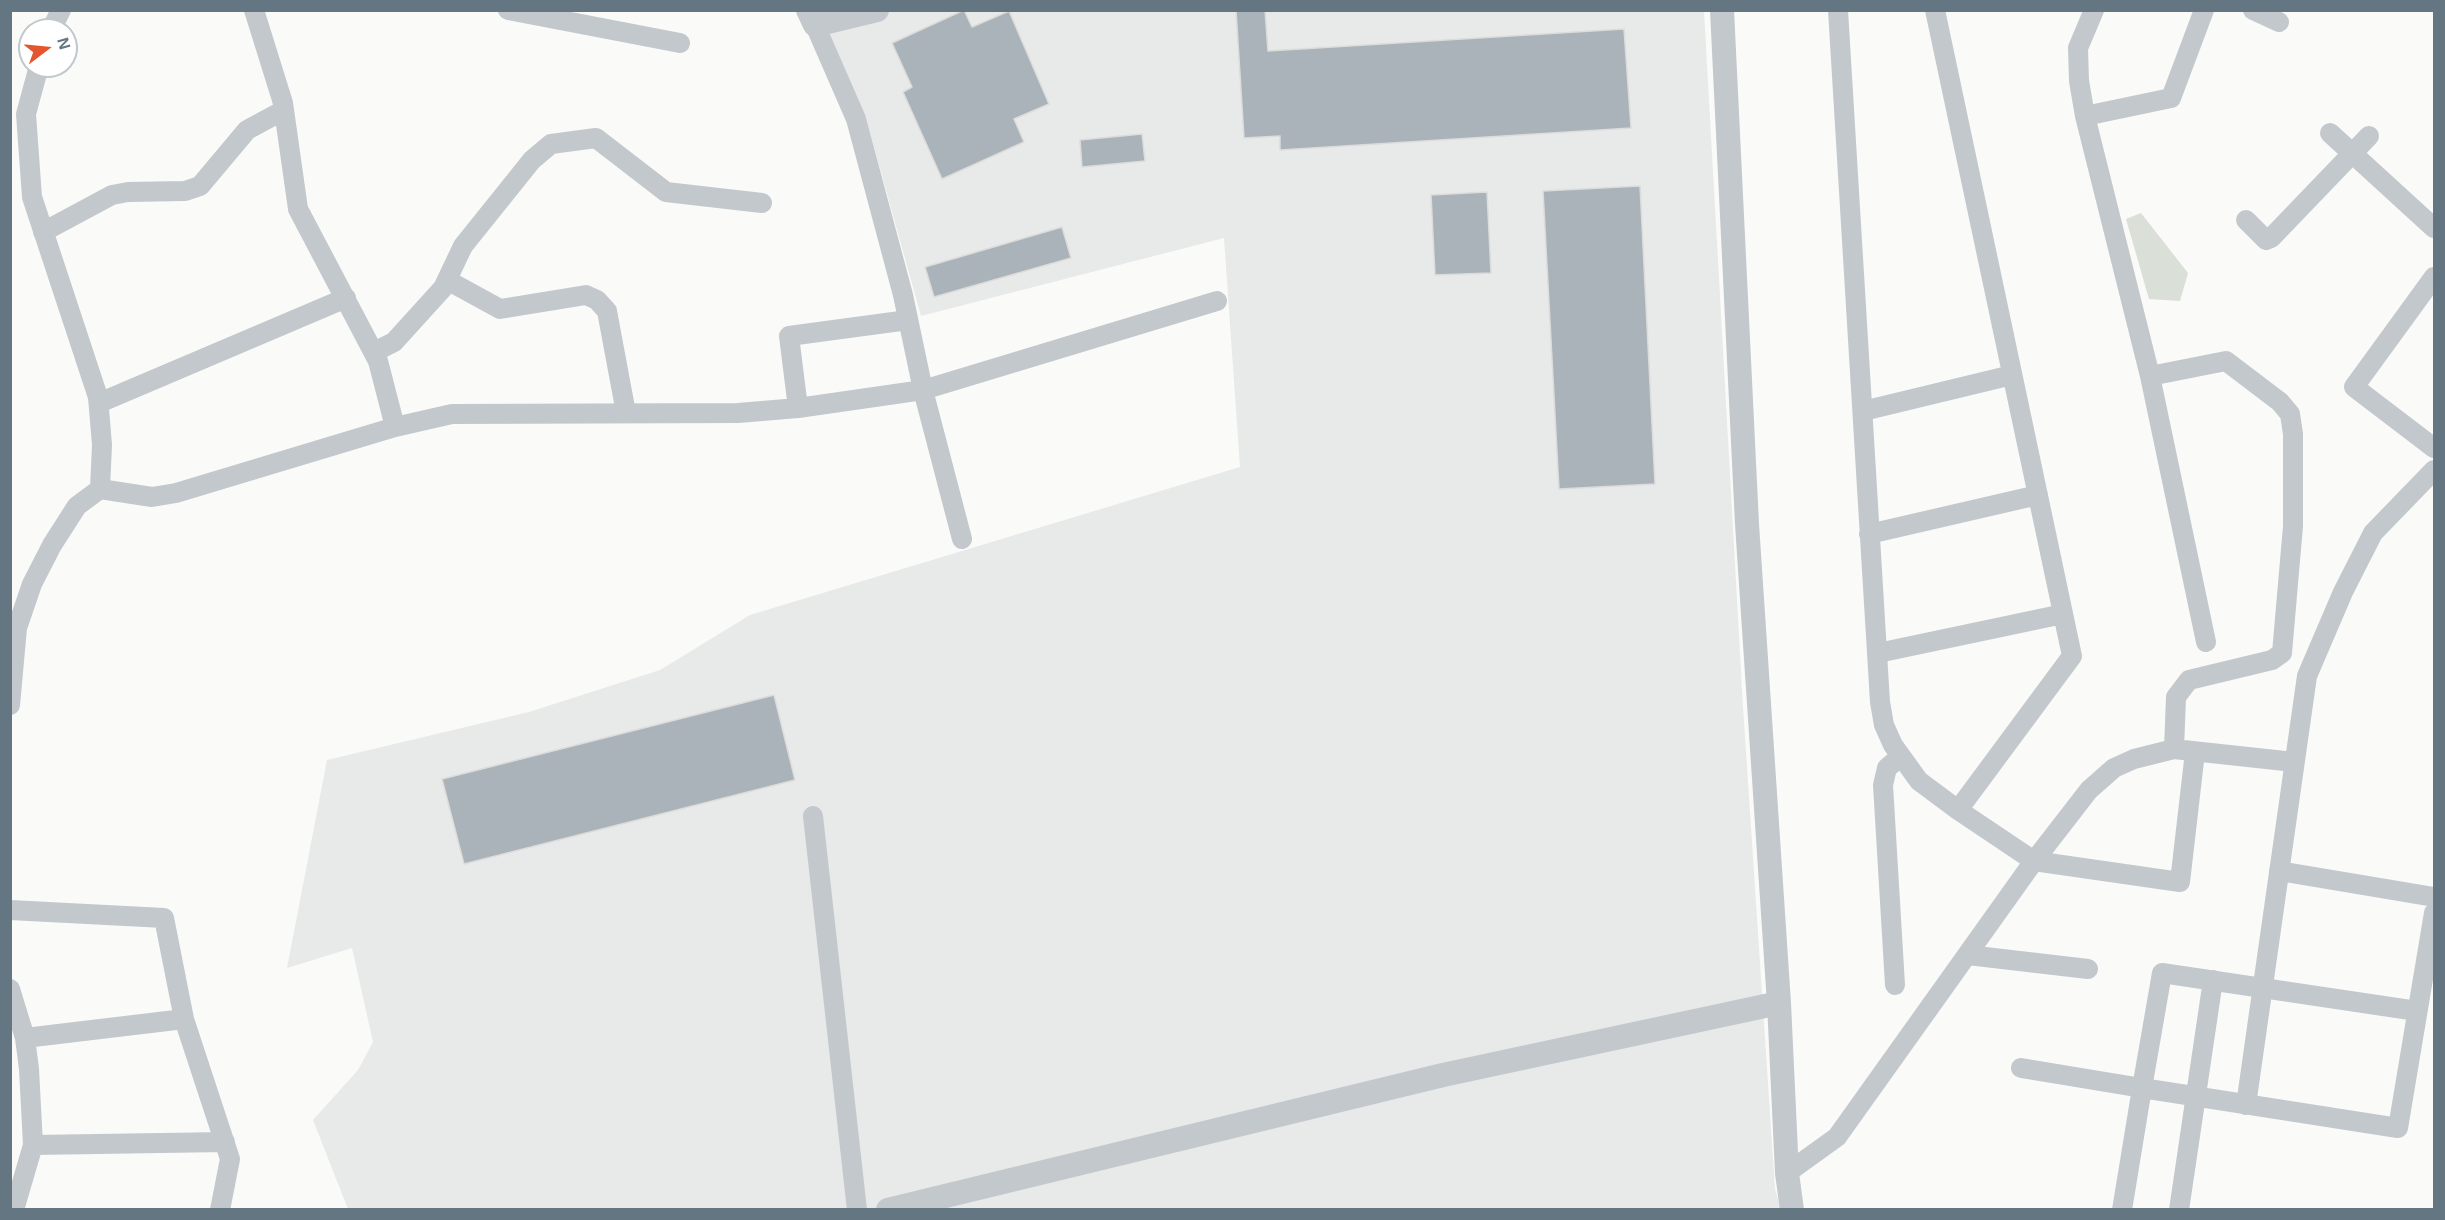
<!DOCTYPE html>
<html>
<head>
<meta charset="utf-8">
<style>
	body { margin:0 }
	#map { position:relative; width:2445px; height:1220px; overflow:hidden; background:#fafaf8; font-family:Arial,sans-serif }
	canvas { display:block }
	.frame { position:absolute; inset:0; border:12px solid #657683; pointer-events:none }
	.north { position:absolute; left:18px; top:18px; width:60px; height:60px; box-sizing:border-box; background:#fff; border:2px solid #c1c8cd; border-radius:50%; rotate:74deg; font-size:16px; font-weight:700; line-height:24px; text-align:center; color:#657683 }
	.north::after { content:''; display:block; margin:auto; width:21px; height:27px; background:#e4572e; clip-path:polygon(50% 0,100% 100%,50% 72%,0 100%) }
</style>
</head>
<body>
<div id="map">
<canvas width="2445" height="1220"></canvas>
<div class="frame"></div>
<div class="north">N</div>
</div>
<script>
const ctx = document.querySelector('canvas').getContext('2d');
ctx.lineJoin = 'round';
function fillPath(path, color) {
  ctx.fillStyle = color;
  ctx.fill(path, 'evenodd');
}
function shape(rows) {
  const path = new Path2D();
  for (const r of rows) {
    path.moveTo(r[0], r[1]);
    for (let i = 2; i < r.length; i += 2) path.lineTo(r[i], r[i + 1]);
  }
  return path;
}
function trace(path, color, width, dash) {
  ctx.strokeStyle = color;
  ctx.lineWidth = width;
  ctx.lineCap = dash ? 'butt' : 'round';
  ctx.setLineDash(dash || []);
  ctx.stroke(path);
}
const built = shape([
	[820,11,1704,11,1743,707,1775,1189,1781,1209,348,1209,313,1120,358,1070,373,1042,352,948,287,968,327,760,529,712,660,670,750,615,1240,467,1224,238,921,316,867,122]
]);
const green = shape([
	[2141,213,2188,273,2180,301,2149,299,2126,219]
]);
const building = shape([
	[964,10,972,27,1009,11,1049,104,1014,119,1024,142,942,179,903,92,912,87,892,43,964,10],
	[1236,10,1265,10,1268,51,1624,29,1631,128,1280,150,1280,136,1244,138,1236,10],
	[1142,134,1145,161,1082,167,1080,140,1142,134],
	[1640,186,1655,484,1559,489,1543,191,1640,186],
	[1487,192,1491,273,1435,275,1431,195,1487,192],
	[1062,227,1071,258,934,297,925,267,1062,227],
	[774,695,795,780,464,864,442,779,774,695]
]);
const minor = shape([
	[254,10,283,103,298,209,378,361,395,427],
	[508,10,680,43],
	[1838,10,1880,702,1884,725,1893,745,1919,781,1958,810,2034,861,2180,882,2195,752],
	[1935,10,2072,656,1958,810],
	[2094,10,2078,48,2079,81,2085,116,2150,376,2206,642],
	[2253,10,2279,22],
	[51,30,61,10],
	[39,66,26,114,32,197,98,397,102,445,100,489],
	[2085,116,2171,98,2204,10],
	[2330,133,2434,228],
	[2246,220,2266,240,2271,238,2369,136],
	[43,232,112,195,128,192,185,191,200,186,247,130,284,110],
	[2434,277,2354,387,2434,448],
	[447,280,500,309,586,295,597,300,607,311,626,413],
	[374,352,394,342,443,288,463,246,532,160,551,144,596,138,666,192,762,203],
	[2150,376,2226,361,2280,402,2290,414,2293,434,2293,526,2282,653,2272,660,2189,680,2176,697,2174,749],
	[99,403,346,298],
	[798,408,789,336,908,320],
	[1863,411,2012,375],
	[1869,534,2038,495],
	[962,539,923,390,1217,301],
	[1878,653,2063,614],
	[10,705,17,628,32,584,52,545,77,506,100,489,152,497,176,493,395,427,452,414,738,413,798,408,923,390,903,295,856,119,815,25],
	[813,816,857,1210],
	[2279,871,2434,897],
	[10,910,164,918,184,1019,230,1159,220,1210],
	[1968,955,2088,969],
	[1895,985,1883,785,1887,768,1900,757],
	[10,989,25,1038,29,1069,33,1145,14,1210],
	[25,1038,184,1019],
	[2021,1068,2142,1088,2162,973,2417,1011],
	[2246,1105,2307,676,2343,592,2373,533,2434,470],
	[33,1145,225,1142],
	[1787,1173,1837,1137,2034,861,2089,790,2114,768,2134,759,2174,749,2294,762],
	[2122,1210,2142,1088,2398,1128,2434,913],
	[2179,1210,2213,980]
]);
const tertiary = shape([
	[808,10,815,25,877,10],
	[1722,10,1747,524,1779,1003,1787,1173,1792,1210],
	[888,1210,1443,1075,1779,1003]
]);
fillPath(built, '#e8e9e9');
fillPath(green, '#dadfd7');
fillPath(building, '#aab3b9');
trace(building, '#dcdcda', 1.5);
trace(minor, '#c3c8cc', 20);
trace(tertiary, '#c3c8cc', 24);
</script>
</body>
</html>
